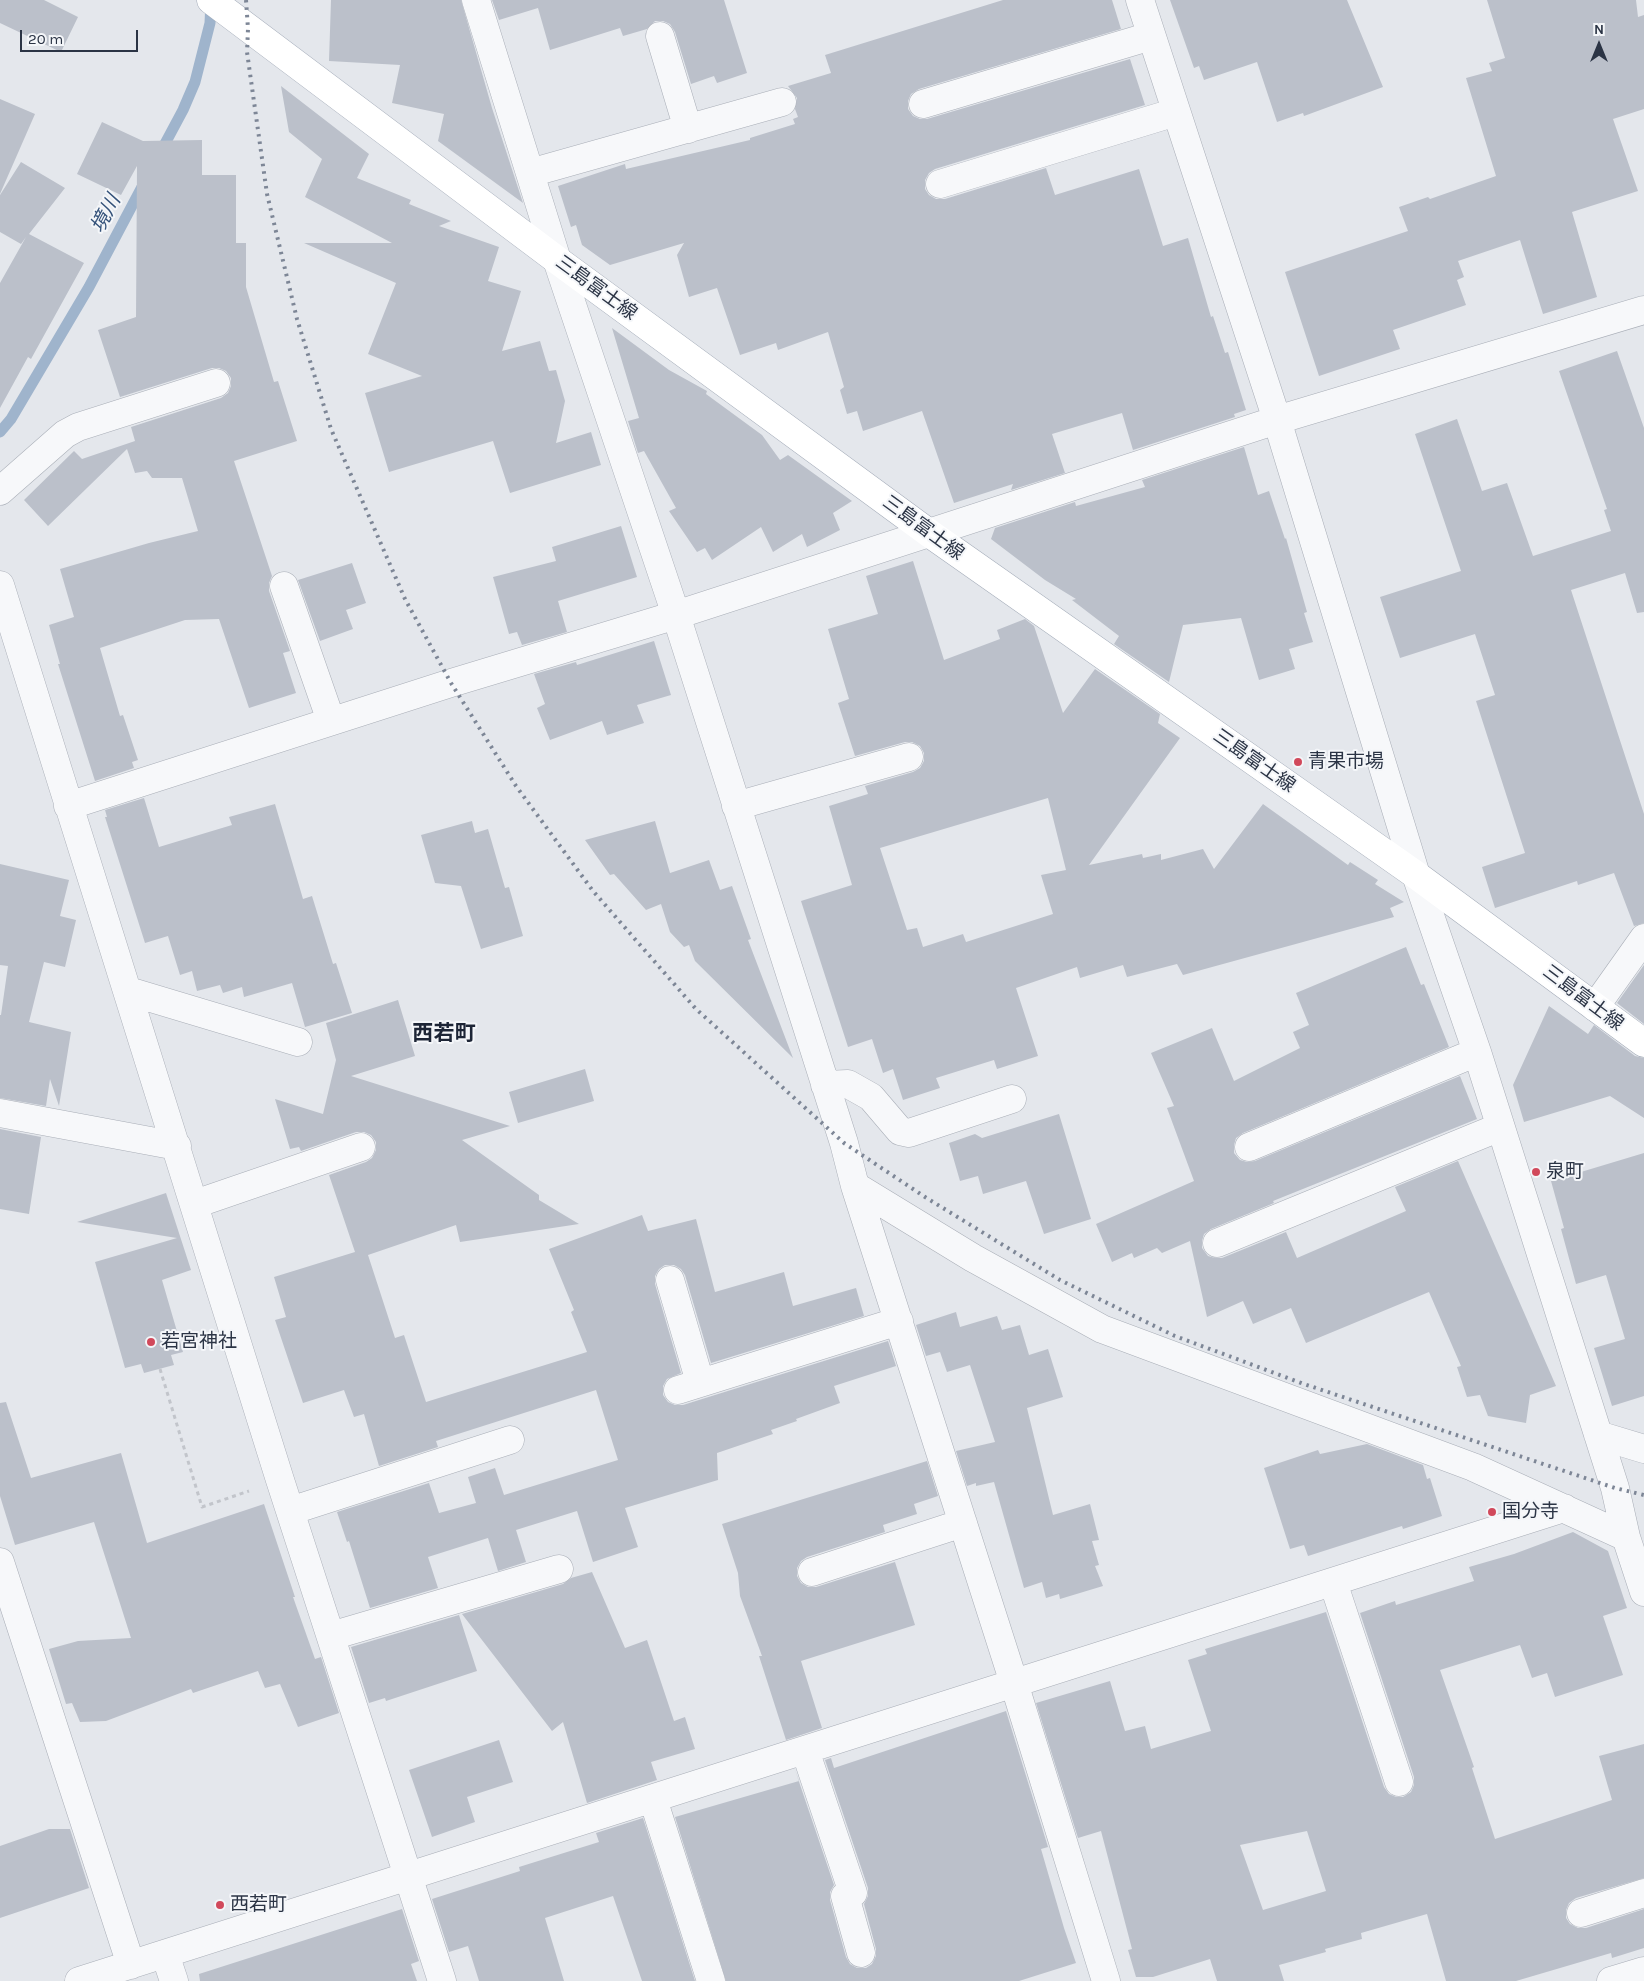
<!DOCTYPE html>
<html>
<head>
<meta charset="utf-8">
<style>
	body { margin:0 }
	#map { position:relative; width:1644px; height:1981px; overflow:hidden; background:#e4e7ec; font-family:Karla,sans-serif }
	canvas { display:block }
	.north { position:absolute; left:1574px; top:20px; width:50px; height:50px; -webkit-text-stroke:4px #f4f6f9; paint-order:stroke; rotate:0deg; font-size:14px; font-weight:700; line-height:20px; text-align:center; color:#2b3445 }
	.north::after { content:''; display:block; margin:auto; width:18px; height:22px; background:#2b3445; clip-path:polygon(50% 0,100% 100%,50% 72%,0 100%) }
	.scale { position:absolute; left:20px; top:30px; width:118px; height:22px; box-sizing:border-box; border:2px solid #2b3445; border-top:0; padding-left:6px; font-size:15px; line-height:18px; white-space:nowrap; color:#2b3445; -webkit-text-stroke:4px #f4f6f9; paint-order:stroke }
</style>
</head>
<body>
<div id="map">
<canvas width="1644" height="1981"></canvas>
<div class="north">N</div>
<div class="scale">20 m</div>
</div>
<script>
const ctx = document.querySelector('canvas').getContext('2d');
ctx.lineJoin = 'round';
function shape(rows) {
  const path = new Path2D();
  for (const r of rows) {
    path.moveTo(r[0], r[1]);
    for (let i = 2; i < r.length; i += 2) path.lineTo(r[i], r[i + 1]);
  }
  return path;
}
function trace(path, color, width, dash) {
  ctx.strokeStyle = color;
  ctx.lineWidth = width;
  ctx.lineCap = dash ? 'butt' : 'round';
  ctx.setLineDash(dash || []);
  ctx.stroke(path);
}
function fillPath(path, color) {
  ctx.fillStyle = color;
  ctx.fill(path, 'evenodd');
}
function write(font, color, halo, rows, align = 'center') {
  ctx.font = font + ' Karla,"Noto Sans JP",sans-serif';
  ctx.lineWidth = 4;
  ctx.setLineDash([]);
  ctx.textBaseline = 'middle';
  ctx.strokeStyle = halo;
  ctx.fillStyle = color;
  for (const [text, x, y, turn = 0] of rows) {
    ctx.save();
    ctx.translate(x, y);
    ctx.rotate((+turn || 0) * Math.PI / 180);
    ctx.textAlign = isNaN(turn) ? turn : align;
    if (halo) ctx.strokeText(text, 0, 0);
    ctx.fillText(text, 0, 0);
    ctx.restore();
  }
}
const stream = shape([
	[160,153,183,110,195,82,210,23,211,2],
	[0,432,11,419,89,287,143,185]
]);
const building = shape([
	[0,0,44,0,78,17,61,52,0,23],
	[331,0,461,0,492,108,523,203,438,141,444,114,392,103,400,65,329,61],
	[492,0,724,0,747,73,717,83,714,76,691,84,675,32,670,24,663,21,655,21,647,29,623,36,620,28,550,50,538,8,499,20],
	[1003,0,1112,0,1121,29,919,89,911,94,908,101,908,109,913,116,920,119,927,119,1130,59,1145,105,935,169,929,173,925,180,925,189,929,195,936,199,945,199,1046,168,1055,195,1139,169,1163,246,1188,238,1211,317,1213,316,1225,353,1228,352,1246,410,1234,414,1235,417,1133,450,1122,413,1052,434,1065,473,1011,490,1013,484,954,503,922,411,863,431,857,411,847,414,840,390,844,387,828,332,778,350,776,343,740,355,717,288,689,297,677,255,684,243,610,265,582,245,576,225,571,227,558,186,625,164,626,169,750,140,750,138,795,124,793,119,798,117,795,109,797,98,788,86,831,73,825,55],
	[1170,0,1347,0,1383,87,1304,116,1303,113,1277,122,1257,62,1204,80,1199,66,1194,68],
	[1487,0,1636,0,1638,17,1644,15,1644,109,1613,119,1638,191,1572,212,1597,297,1543,314,1520,240,1458,261,1464,277,1457,280,1466,305,1393,330,1400,349,1319,376,1285,272,1408,231,1399,207,1428,197,1430,199,1496,176,1466,78,1492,71,1489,63,1505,58],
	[281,86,369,154,357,178,411,200,409,204,451,221,439,226,499,247,488,281,521,291,502,351,540,341,549,371,556,370,565,401,556,443,591,432,601,465,510,493,493,441,389,472,365,393,422,376,368,354,396,283,304,243,392,243,305,197,322,159,289,132],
	[0,99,35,114,0,194],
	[102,122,143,141,202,140,202,175,236,175,236,243,246,243,246,287,274,382,278,381,297,441,234,461,272,576,269,583,269,591,290,651,283,653,296,693,249,708,219,619,185,620,100,648,120,716,123,715,138,760,132,762,134,768,95,781,58,664,60,664,49,625,74,617,60,569,149,543,198,531,182,478,152,478,147,471,135,473,127,449,48,526,24,500,74,451,82,459,135,441,131,427,221,398,228,393,231,386,231,378,226,371,219,368,212,368,120,397,98,330,136,317,137,166,121,195,77,174],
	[21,162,65,188,29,234,84,263,31,359,28,357,0,408,0,283,26,237,21,244,0,232,0,195],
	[612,328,669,370,707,391,706,394,762,435,780,460,788,455,852,501,833,513,840,530,807,547,802,534,773,552,761,527,712,560,705,548,697,552,669,511,676,508,644,451,638,453,628,421,639,418],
	[1617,351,1644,428,1644,612,1637,613,1625,573,1571,590,1644,814,1644,923,1634,926,1614,873,1578,885,1577,881,1495,908,1482,867,1525,853,1476,701,1495,695,1475,634,1400,658,1380,597,1461,571,1415,434,1457,419,1482,491,1507,483,1533,556,1611,531,1604,510,1607,509,1559,371],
	[1244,447,1258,495,1269,491,1285,539,1286,538,1307,612,1304,613,1313,642,1289,649,1295,669,1259,680,1241,618,1183,625,1169,682,1114,644,1119,636,1072,600,1076,599,1045,580,991,539,995,528,1075,502,1076,506,1145,487,1142,480],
	[621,526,637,577,558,601,567,632,522,645,517,632,509,634,493,577,556,561,552,547],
	[913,561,944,660,1000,639,997,630,1025,619,1034,626,1063,713,1095,669,1160,714,1158,723,1180,738,1089,865,1142,854,1143,858,1161,854,1161,860,1203,849,1214,869,1263,804,1348,865,1350,862,1378,880,1375,884,1404,902,1390,908,1394,917,1183,975,1177,964,1127,977,1123,965,1080,978,1077,967,1016,988,1038,1056,997,1069,994,1060,936,1078,940,1088,903,1100,893,1069,883,1073,872,1039,848,1047,801,901,852,885,829,806,868,794,865,786,913,772,920,768,924,761,924,753,920,746,912,742,905,742,855,756,838,703,849,699,828,629,878,614,866,576],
	[1048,798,1066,870,1041,875,1053,914,966,942,963,934,923,947,917,928,907,930,880,848],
	[352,563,366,603,346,610,353,629,320,641,298,580],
	[654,641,671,695,637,705,644,723,607,735,602,721,550,740,537,708,545,704,534,674,576,662,577,665],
	[144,798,159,847,232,825,229,817,275,804,303,899,312,896,333,964,336,963,352,1013,305,1027,292,983,244,997,242,987,223,993,220,985,197,991,192,971,180,975,168,936,145,943,105,817,107,817,105,810],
	[472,821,475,833,488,829,505,888,509,887,523,936,481,949,461,886,435,883,421,835],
	[655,821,670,873,709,860,720,890,732,886,751,939,748,940,793,1058,695,961,689,945,684,947,670,932,661,904,646,910,614,874,610,875,585,840],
	[0,864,69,880,60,916,76,920,65,967,44,962,29,1022,71,1032,59,1106,50,1079,46,1106,0,1098,0,1015,1,1015,8,966,0,965],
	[1406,947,1421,985,1424,984,1449,1047,1243,1133,1236,1138,1234,1145,1234,1153,1240,1160,1247,1162,1255,1161,1460,1076,1477,1119,1273,1201,1274,1203,1211,1229,1204,1234,1202,1241,1202,1248,1208,1256,1215,1258,1222,1258,1286,1232,1297,1258,1406,1211,1395,1187,1458,1161,1556,1386,1530,1395,1526,1423,1488,1416,1480,1395,1467,1397,1457,1367,1461,1366,1429,1292,1306,1343,1291,1308,1253,1324,1243,1301,1207,1317,1190,1241,1162,1253,1157,1248,1134,1258,1132,1253,1112,1262,1096,1224,1194,1181,1167,1108,1174,1106,1151,1053,1212,1028,1234,1081,1300,1048,1293,1032,1309,1025,1296,993],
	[1644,965,1644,1024,1617,1003],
	[398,1000,415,1056,351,1076,510,1126,462,1140,539,1195,539,1200,579,1224,460,1242,456,1225,368,1255,395,1338,404,1335,426,1402,587,1352,571,1312,574,1310,549,1249,642,1215,648,1231,696,1219,715,1292,784,1272,793,1306,856,1288,864,1316,711,1363,685,1275,681,1269,674,1265,665,1265,659,1269,655,1276,655,1284,681,1373,667,1379,663,1386,663,1395,668,1402,675,1405,683,1405,888,1341,896,1366,834,1386,840,1403,796,1419,797,1421,771,1430,773,1434,717,1453,718,1480,625,1508,638,1547,593,1562,577,1511,516,1530,526,1562,498,1571,488,1538,428,1557,438,1588,370,1608,349,1541,347,1542,337,1512,429,1483,439,1513,476,1503,468,1477,495,1468,504,1495,618,1460,596,1390,436,1441,438,1447,379,1466,364,1414,354,1417,344,1390,303,1403,275,1320,286,1317,274,1277,355,1252,329,1175,366,1162,372,1158,376,1150,376,1142,371,1135,364,1132,356,1132,301,1151,299,1147,290,1149,275,1099,323,1114,336,1060,326,1023],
	[1549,1006,1588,1034,1594,1025,1635,1056,1644,1058,1644,1118,1610,1096,1524,1122,1513,1085],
	[585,1069,594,1101,518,1123,509,1092],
	[1059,1114,1091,1219,1044,1234,1026,1181,983,1194,978,1176,960,1181,949,1143,975,1134,982,1138],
	[0,1129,41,1137,29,1214,0,1209],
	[1644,1153,1644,1396,1612,1406,1594,1348,1625,1339,1606,1275,1576,1284,1561,1229,1564,1228,1551,1181],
	[166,1193,191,1270,162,1280,183,1352,171,1355,174,1365,144,1373,141,1364,125,1368,95,1262,177,1238,77,1222],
	[956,1312,960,1327,997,1316,1002,1330,1020,1325,1029,1355,1048,1349,1063,1397,1027,1408,1053,1515,1090,1504,1099,1540,1092,1541,1099,1565,1095,1566,1103,1586,1060,1599,1059,1594,1046,1598,1042,1582,1024,1588,994,1482,976,1486,976,1483,967,1486,956,1451,995,1442,970,1365,947,1372,940,1352,926,1356,916,1325],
	[6,1402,31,1478,121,1453,147,1543,264,1504,295,1597,293,1597,315,1659,321,1657,339,1713,298,1727,280,1684,265,1688,258,1671,193,1693,191,1689,106,1721,80,1722,72,1703,66,1704,49,1649,78,1641,131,1638,94,1522,15,1545,0,1496,0,1403],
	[1367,1444,1423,1465,1427,1479,1430,1478,1442,1516,1403,1529,1402,1526,1308,1556,1304,1545,1290,1549,1264,1468,1318,1450,1320,1454],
	[927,1461,938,1496,914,1504,917,1514,883,1525,885,1532,807,1557,801,1561,797,1568,797,1576,801,1583,808,1587,816,1587,895,1562,915,1625,801,1661,822,1728,786,1740,759,1656,762,1656,740,1596,738,1573,722,1524],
	[1573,1532,1608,1551,1627,1608,1603,1616,1623,1675,1555,1697,1547,1673,1532,1678,1520,1645,1440,1670,1474,1767,1472,1768,1495,1839,1612,1800,1599,1756,1644,1744,1644,1878,1576,1898,1569,1903,1566,1910,1566,1918,1570,1924,1578,1928,1586,1928,1644,1909,1644,1948,1612,1958,1611,1953,1516,1981,1446,1981,1427,1914,1361,1933,1362,1939,1325,1949,1326,1952,1279,1965,1284,1981,1217,1981,1210,1959,1153,1977,1136,1977,1128,1950,1132,1949,1101,1831,1078,1838,1036,1703,1110,1681,1125,1731,1145,1726,1151,1749,1211,1731,1188,1660,1207,1654,1205,1649,1326,1612,1384,1787,1389,1794,1396,1797,1403,1797,1411,1792,1414,1785,1414,1777,1360,1613,1395,1601,1396,1605,1474,1581,1469,1567,1514,1554],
	[1307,1831,1326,1891,1263,1910,1240,1845],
	[592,1572,625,1648,647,1640,674,1721,685,1717,695,1749,651,1762,657,1780,587,1803,563,1722,552,1731,462,1614,563,1584,571,1578],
	[459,1615,477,1671,386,1701,385,1698,369,1703,351,1647],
	[1006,1711,1048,1847,1041,1849,1064,1928,1076,1963,1019,1981,726,1981,675,1817,799,1781,795,1770,834,1885,830,1892,830,1900,846,1957,850,1964,857,1968,866,1968,872,1964,876,1956,876,1949,864,1904,868,1896,868,1888,825,1760,831,1758,834,1768],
	[499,1740,513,1782,467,1797,475,1822,432,1837,409,1770],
	[643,1818,695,1981,642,1981,613,1896,545,1918,564,1981,479,1981,468,1946,449,1952,432,1899,520,1871,519,1867,599,1842,596,1833],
	[49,1829,70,1829,89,1888,0,1918,0,1846],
	[402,1909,419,1961,411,1964,417,1981,200,1981,199,1974]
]);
const path = shape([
	[160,1369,202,1507,249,1491]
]);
const minor = shape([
	[476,0,557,260,676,615,844,1143,855,1186,1014,1683,1106,1981],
	[1140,0,1277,420,1416,875,1477,1052,1615,1488,1626,1537,1644,1592],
	[660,36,688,129],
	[923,104,1151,36],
	[530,173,782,102],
	[940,184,1176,112],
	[0,491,65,434,78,427,216,383],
	[0,585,280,1480,442,1981],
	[284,586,331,721],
	[68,806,451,683,676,615,1277,420,1644,310],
	[736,806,909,757],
	[128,991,298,1042],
	[1595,1007,1644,938],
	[825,1085,848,1084,871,1097,900,1131,909,1133,1012,1099],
	[0,1113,177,1146],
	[1249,1147,1477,1052],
	[855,1186,973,1258,1102,1329,1473,1467,1626,1537],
	[195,1204,361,1147],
	[1217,1243,1500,1127],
	[670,1280,700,1382],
	[678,1390,899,1321],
	[1598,1435,1644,1449],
	[290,1511,510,1440],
	[0,1562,131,1965],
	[812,1572,963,1523],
	[1333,1582,1399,1782],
	[331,1636,559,1569],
	[805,1750,853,1893,845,1896,861,1953],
	[653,1799,711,1981],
	[1581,1913,1644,1893],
	[165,1954,174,1981],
	[79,1981,1564,1508],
	[1611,1981,1644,1971]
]);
const major = shape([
	[211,0,557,260,929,533,1416,875,1644,1043]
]);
const rail = shape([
	[246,0,248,29,247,52,267,194,297,319,331,429,405,599,451,683,516,786,593,891,696,1009,844,1143,925,1197,1060,1280,1175,1336,1304,1384,1615,1488,1644,1495]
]);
const markers = [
	[1298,762,5,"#d1495b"],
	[1536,1172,5,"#d1495b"],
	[151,1342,5,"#d1495b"],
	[1492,1512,5,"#d1495b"],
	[220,1905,5,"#d1495b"]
];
const streetNames = [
	["三島富士線",596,288,36],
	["三島富士線",923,528,36],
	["三島富士線",1254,761,35],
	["三島富士線",1583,998,37]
];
const poiNames = [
	["青果市場",1308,762],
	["泉町",1546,1172],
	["若宮神社",161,1342],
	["国分寺",1502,1512],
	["西若町",230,1905]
];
const waterNames = [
	["境川",106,214,-62]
];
const quarterNames = [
	["西若町",444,1034]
];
trace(stream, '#9fb4cc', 11);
fillPath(building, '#bbc0ca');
trace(minor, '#a9aeb7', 29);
trace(major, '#a3abb8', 29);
trace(path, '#c2c5cb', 3, [4, 4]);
trace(minor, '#f7f8fa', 28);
trace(major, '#fff', 28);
trace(rail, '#7d8696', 4, [2.5, 5]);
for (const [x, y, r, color] of markers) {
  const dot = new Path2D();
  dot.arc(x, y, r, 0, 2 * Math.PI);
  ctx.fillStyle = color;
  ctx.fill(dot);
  trace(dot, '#f4f6f9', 2);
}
write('19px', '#2b3445', '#f4f6f9', streetNames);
write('19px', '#2b3445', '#f4f6f9', poiNames, 'left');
write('italic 20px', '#34527a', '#f4f6f9', waterNames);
write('bold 21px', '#1d2536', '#f4f6f9', quarterNames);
</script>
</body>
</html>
